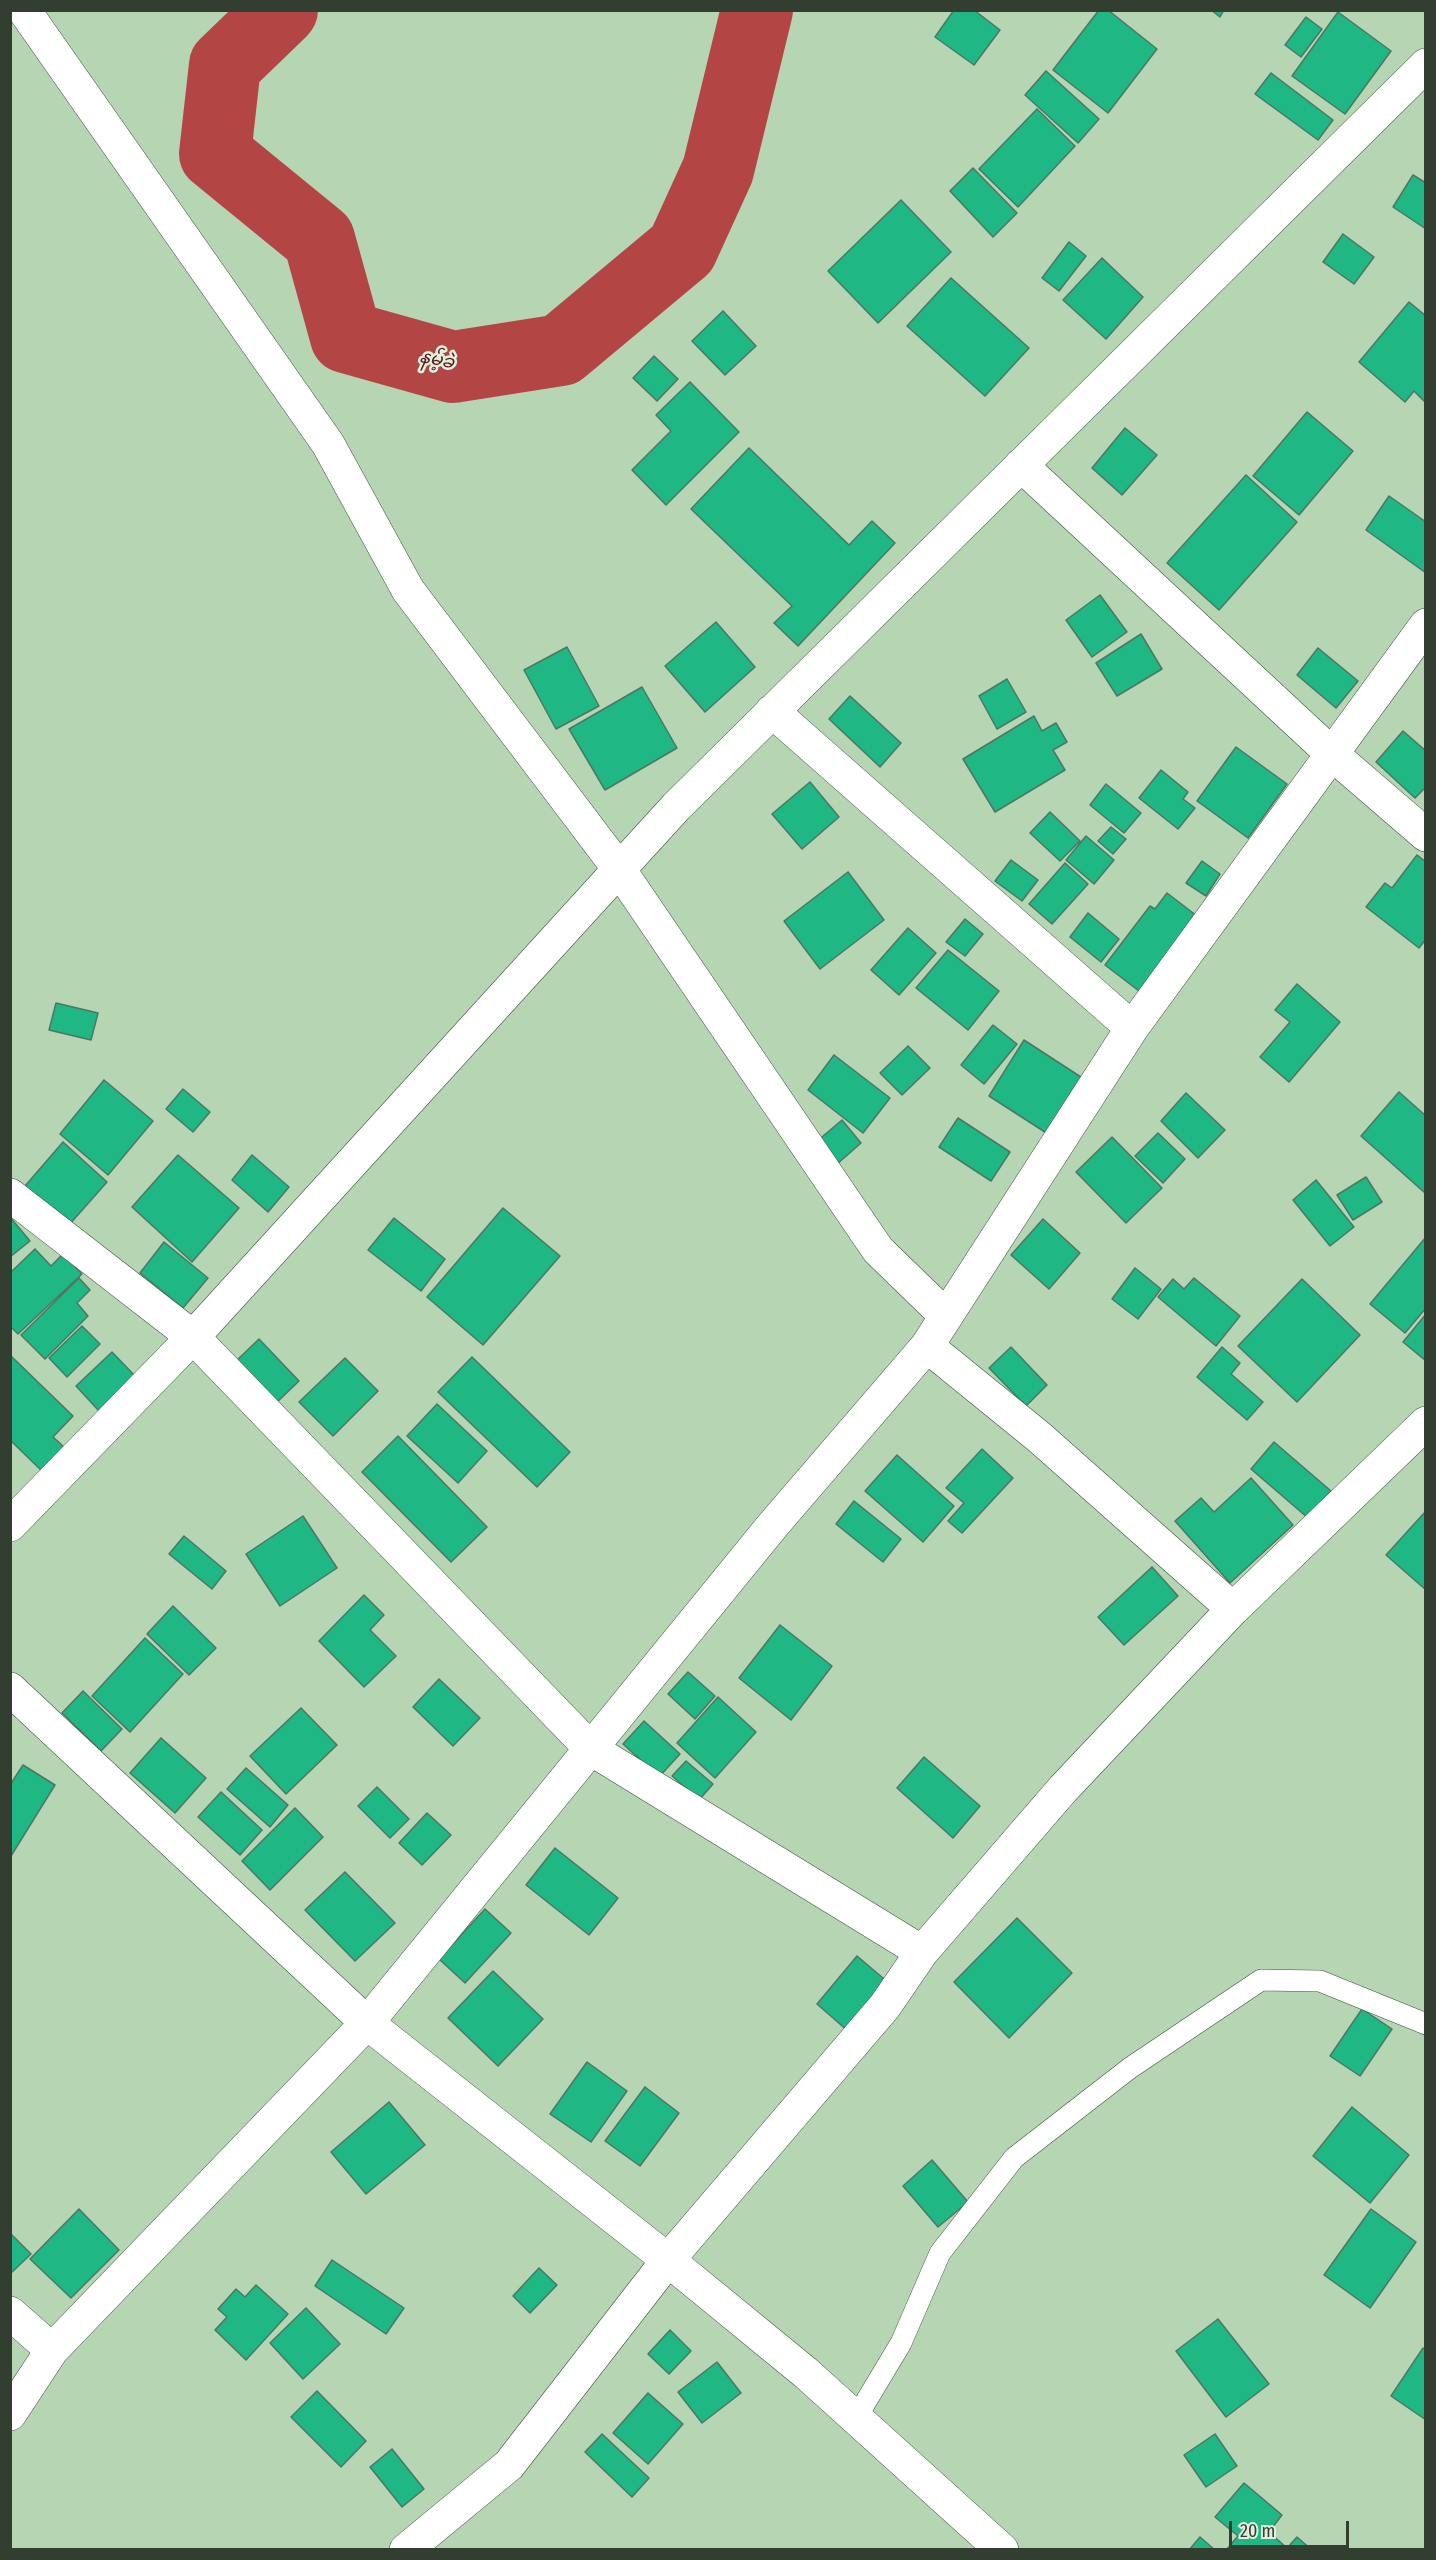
<!DOCTYPE html>
<html>
<head>
<meta charset="utf-8">
<style>
	body { margin:0 }
	#map { position:relative; width:1436px; height:2560px; overflow:hidden; background:#b5d5b3; font-family:"Fira Sans Condensed",sans-serif }
	canvas { display:block }
	.frame { position:absolute; inset:0; border:12px solid #313e30; pointer-events:none }
	.scale { position:absolute; left:1229px; top:2521px; width:120px; height:27px; box-sizing:border-box; border:3px solid #313e30; border-top:0; padding-left:8px; font-size:18px; line-height:21px; white-space:nowrap; color:#313e30; -webkit-text-stroke:4px #e0f1df; paint-order:stroke }
</style>
</head>
<body>
<div id="map">
<canvas width="1436" height="2560"></canvas>
<div class="frame"></div>
<div class="scale">20 m</div>
</div>
<script>
const ctx = document.querySelector('canvas').getContext('2d');
ctx.lineJoin = 'round';
function shape(rows) {
  const path = new Path2D();
  for (const r of rows) {
    path.moveTo(r[0], r[1]);
    for (let i = 2; i < r.length; i += 2) path.lineTo(r[i], r[i + 1]);
  }
  return path;
}
function trace(path, color, width, dash) {
  ctx.strokeStyle = color;
  ctx.lineWidth = width;
  ctx.lineCap = dash ? 'butt' : 'round';
  ctx.setLineDash(dash || []);
  ctx.stroke(path);
}
function fillPath(path, color) {
  ctx.fillStyle = color;
  ctx.fill(path, 'evenodd');
}
function write(font, color, halo, rows, align = 'center') {
  ctx.font = font + ' "Fira Sans Condensed","Noto Sans Myanmar",sans-serif';
  ctx.lineWidth = 5;
  ctx.setLineDash([]);
  ctx.textBaseline = 'middle';
  ctx.strokeStyle = halo;
  ctx.fillStyle = color;
  for (const [text, x, y, turn = 0] of rows) {
    ctx.save();
    ctx.translate(x, y);
    ctx.rotate((+turn || 0) * Math.PI / 180);
    ctx.textAlign = isNaN(turn) ? turn : align;
    if (halo) ctx.strokeText(text, 0, 0);
    ctx.fillText(text, 0, 0);
    ctx.restore();
  }
}
const river = shape([
	[282,10,225,65,215,154,319,239,346,337,453,367,561,350,682,249,718,170,757,10]
]);
const building = shape([
	[954,10,974,10,1000,30,974,65,935,37,954,10],
	[1099,10,1108,10,1157,49,1108,113,1053,70,1099,10],
	[1211,10,1224,10,1220,17,1211,10],
	[1338,12,1391,51,1345,114,1292,76,1338,12],
	[1306,17,1322,29,1301,57,1285,45,1306,17],
	[1046,71,1099,119,1078,143,1025,95,1046,71],
	[1271,73,1333,120,1318,140,1255,94,1271,73],
	[1037,109,1075,146,1018,207,979,169,1037,109],
	[973,168,1017,213,993,237,950,191,973,168],
	[1413,175,1426,183,1426,229,1393,207,1413,175],
	[901,200,951,252,878,323,828,271,901,200],
	[1343,234,1374,257,1354,284,1323,262,1343,234],
	[1069,242,1086,256,1059,291,1042,278,1069,242],
	[1102,258,1143,297,1106,339,1063,300,1102,258],
	[951,278,1029,348,985,396,907,326,951,278],
	[1409,302,1426,316,1426,399,1424,401,1414,391,1405,402,1359,362,1409,302],
	[723,311,756,346,725,375,692,341,723,311],
	[654,356,678,379,657,401,633,378,654,356],
	[690,382,739,432,666,505,632,470,671,431,656,415,690,382],
	[1307,412,1353,451,1299,515,1253,476,1307,412],
	[1125,428,1157,455,1122,495,1092,468,1125,428],
	[749,448,849,545,872,521,895,543,798,646,774,623,792,606,691,509,749,448],
	[1246,475,1297,522,1219,610,1167,563,1246,475],
	[1389,496,1426,522,1426,573,1366,530,1389,496],
	[1100,595,1127,632,1092,657,1066,620,1100,595],
	[716,622,755,667,705,712,665,666,716,622],
	[1141,634,1162,669,1117,696,1096,663,1141,634],
	[567,647,599,706,556,729,524,670,567,647],
	[1318,648,1358,681,1336,708,1297,675,1318,648],
	[1007,679,1026,712,997,729,979,696,1007,679],
	[642,687,677,748,605,790,569,729,642,687],
	[850,696,901,743,880,767,829,719,850,696],
	[1034,716,1042,731,1056,723,1067,742,1053,750,1065,770,995,812,963,759,1034,716],
	[1403,731,1426,751,1426,787,1415,798,1376,762,1403,731],
	[1236,747,1287,784,1248,838,1197,801,1236,747],
	[1161,770,1188,792,1183,799,1195,808,1178,829,1139,798,1161,770],
	[810,782,839,817,802,849,772,814,810,782],
	[1106,784,1141,813,1124,833,1090,805,1106,784],
	[1050,812,1080,841,1060,861,1030,833,1050,812],
	[1111,827,1126,839,1113,854,1098,841,1111,827],
	[1086,836,1114,860,1094,884,1066,860,1086,836],
	[1417,855,1426,862,1426,939,1419,948,1366,907,1385,883,1392,888,1417,855],
	[1011,860,1038,880,1022,901,995,881,1011,860],
	[1202,861,1220,874,1206,896,1186,883,1202,861],
	[1065,863,1088,884,1052,924,1029,904,1065,863],
	[848,872,884,920,820,969,784,921,848,872],
	[1167,893,1197,916,1139,991,1105,965,1150,906,1155,909,1167,893],
	[1088,913,1119,939,1101,962,1070,937,1088,913],
	[965,919,983,934,965,956,946,942,965,919],
	[908,928,936,953,899,995,871,970,908,928],
	[948,950,999,991,968,1030,916,988,948,950],
	[1297,984,1340,1022,1289,1082,1260,1057,1290,1022,1275,1010,1297,984],
	[56,1003,98,1013,91,1040,49,1030,56,1003],
	[993,1025,1017,1044,984,1084,961,1065,993,1025],
	[1024,1040,1084,1079,1048,1134,989,1096,1024,1040],
	[908,1046,930,1068,902,1095,880,1073,908,1046],
	[834,1055,890,1098,863,1133,808,1090,834,1055],
	[104,1080,153,1121,108,1175,60,1134,104,1080],
	[183,1089,210,1112,193,1132,166,1109,183,1089],
	[1399,1092,1426,1116,1425,1193,1361,1136,1399,1092],
	[1186,1093,1225,1130,1198,1158,1161,1121,1186,1093],
	[958,1118,1010,1152,991,1181,939,1147,958,1118],
	[842,1120,861,1143,836,1165,816,1142,842,1120],
	[1158,1133,1185,1159,1163,1183,1135,1156,1158,1133],
	[1112,1137,1162,1188,1126,1223,1076,1172,1112,1137],
	[63,1142,107,1182,69,1225,25,1186,63,1142],
	[178,1155,239,1208,192,1262,132,1207,178,1155],
	[252,1155,289,1187,268,1212,232,1180,252,1155],
	[1366,1177,1382,1202,1353,1220,1337,1195,1366,1177],
	[1316,1180,1354,1227,1330,1246,1293,1200,1316,1180],
	[503,1208,560,1256,483,1345,427,1297,503,1208],
	[10,1217,30,1241,10,1257,10,1217],
	[394,1218,445,1259,421,1291,368,1250,394,1218],
	[1043,1219,1080,1253,1049,1289,1011,1255,1043,1219],
	[1426,1237,1426,1308,1405,1333,1370,1304,1426,1237],
	[164,1242,208,1278,183,1308,140,1273,164,1242],
	[35,1249,51,1266,63,1254,82,1274,18,1334,10,1326,10,1273,35,1249],
	[1135,1268,1161,1289,1138,1319,1112,1299,1135,1268],
	[79,1278,90,1290,77,1303,88,1316,45,1359,21,1335,79,1278],
	[1194,1278,1240,1316,1216,1346,1158,1297,1173,1279,1184,1289,1194,1278],
	[1302,1279,1360,1335,1297,1402,1238,1346,1302,1279],
	[1426,1314,1426,1361,1403,1342,1426,1314],
	[82,1326,100,1344,67,1377,49,1358,82,1326],
	[259,1339,299,1381,274,1405,234,1363,259,1339],
	[1011,1347,1047,1385,1026,1406,989,1368,1011,1347],
	[1222,1347,1240,1363,1231,1374,1263,1402,1247,1420,1197,1377,1222,1347],
	[112,1352,135,1376,99,1411,76,1386,112,1352],
	[11,1356,73,1416,53,1437,65,1448,43,1472,10,1440,11,1356],
	[472,1357,570,1452,537,1487,438,1392,472,1357],
	[345,1358,378,1391,333,1436,299,1402,345,1358],
	[437,1404,487,1451,458,1483,407,1436,437,1404],
	[398,1436,487,1527,451,1562,362,1472,398,1436],
	[1274,1442,1331,1491,1308,1518,1251,1469,1274,1442],
	[982,1449,1013,1478,962,1533,948,1521,964,1503,946,1488,982,1449],
	[897,1455,954,1506,923,1542,865,1491,897,1455],
	[1251,1478,1293,1525,1230,1583,1175,1521,1201,1498,1214,1512,1251,1478],
	[854,1501,901,1539,883,1562,836,1524,854,1501],
	[1426,1511,1426,1590,1386,1555,1426,1511],
	[303,1516,337,1568,280,1606,246,1554,303,1516],
	[184,1536,226,1571,212,1589,169,1554,184,1536],
	[1152,1567,1178,1596,1124,1645,1098,1617,1152,1567],
	[364,1595,384,1615,370,1630,396,1656,364,1687,319,1641,364,1595],
	[173,1606,216,1648,189,1675,147,1634,173,1606],
	[780,1625,832,1666,791,1720,739,1678,780,1625],
	[145,1638,183,1674,130,1732,92,1696,145,1638],
	[688,1672,715,1696,695,1719,668,1694,688,1672],
	[439,1679,480,1718,453,1746,413,1707,439,1679],
	[83,1691,122,1729,101,1751,62,1713,83,1691],
	[718,1697,756,1732,715,1778,677,1743,718,1697],
	[301,1708,337,1745,286,1794,250,1756,301,1708],
	[644,1721,680,1754,659,1777,623,1744,644,1721],
	[161,1738,206,1778,175,1813,130,1773,161,1738],
	[924,1757,980,1806,953,1838,897,1788,924,1757],
	[686,1761,713,1784,699,1800,672,1776,686,1761],
	[23,1765,55,1785,11,1856,10,1785,23,1765],
	[246,1768,288,1805,270,1827,227,1789,246,1768],
	[377,1787,409,1819,390,1838,358,1806,377,1787],
	[221,1792,262,1830,240,1855,198,1817,221,1792],
	[295,1808,323,1837,270,1890,242,1861,295,1808],
	[427,1813,451,1835,422,1865,399,1843,427,1813],
	[555,1848,618,1898,589,1935,526,1885,555,1848],
	[345,1872,395,1923,355,1961,305,1910,345,1872],
	[485,1909,511,1933,465,1983,439,1959,485,1909],
	[1017,1918,1072,1973,1009,2038,954,1982,1017,1918],
	[857,1956,890,1984,849,2032,817,2004,857,1956],
	[493,1971,543,2019,498,2066,448,2018,493,1971],
	[1362,2009,1392,2029,1360,2076,1330,2056,1362,2009],
	[587,2062,627,2091,591,2142,550,2114,587,2062],
	[645,2087,679,2113,640,2166,605,2141,645,2087],
	[389,2102,425,2145,366,2194,331,2152,389,2102],
	[1352,2107,1409,2155,1370,2203,1313,2156,1352,2107],
	[932,2160,968,2202,938,2227,903,2186,932,2160],
	[79,2209,119,2250,71,2298,30,2259,79,2209],
	[1371,2209,1416,2242,1370,2308,1324,2275,1371,2209],
	[10,2233,31,2254,10,2274,10,2233],
	[332,2260,404,2308,386,2334,315,2286,332,2260],
	[539,2268,557,2285,530,2313,513,2296,539,2268],
	[256,2285,288,2314,246,2360,215,2330,227,2317,218,2309,236,2289,245,2297,256,2285],
	[306,2308,340,2344,303,2379,270,2343,306,2308],
	[1218,2319,1269,2384,1226,2417,1176,2351,1218,2319],
	[670,2330,691,2351,669,2374,648,2354,670,2330],
	[1423,2348,1426,2350,1426,2420,1391,2396,1423,2348],
	[717,2362,741,2393,702,2423,678,2392,717,2362],
	[317,2391,366,2441,341,2467,291,2417,317,2391],
	[648,2393,683,2424,648,2464,613,2433,648,2393],
	[602,2434,649,2478,632,2497,585,2452,602,2434],
	[1215,2434,1237,2466,1206,2487,1184,2455,1215,2434],
	[392,2449,424,2489,402,2507,370,2467,392,2449],
	[1244,2483,1282,2515,1269,2532,1287,2548,1297,2537,1312,2550,1226,2550,1238,2536,1215,2517,1244,2483],
	[1200,2537,1215,2550,1189,2550,1200,2537]
]);
const service = shape([
	[856,2418,901,2343,940,2253,1014,2158,1130,2068,1261,1980,1320,1981,1426,2024]
]);
const minor = shape([
	[24,10,328,444,408,590,619,869,878,1250,946,1316],
	[1021,465,1332,754,1426,835],
	[772,711,1132,1028],
	[10,1195,193,1337,591,1749,922,1952],
	[927,1346,1039,1437,1233,1609],
	[10,1525,193,1337,676,807,1426,65],
	[10,1689,367,2023,668,2260,806,2373,1002,2550],
	[10,2313,52,2350],
	[10,2414,52,2350,367,2023,773,1525,927,1346,1132,1028,1426,625],
	[406,2550,509,2465,668,2260,885,2006,922,1952,1063,1789,1233,1609,1426,1423]
]);
const waterNames = [
	["နမ့်ခဲ",437,360,11]
];
trace(river, '#b34645', 72);
fillPath(building, '#1fb784');
trace(building, '#4b7763', 1.5);
trace(service, '#3a5639', 22);
trace(minor, '#3a5639', 34);
trace(service, '#fff', 21);
trace(minor, '#fff', 33);
write('italic 18px', '#5f181a', '#e0f1df', waterNames);
</script>
</body>
</html>
